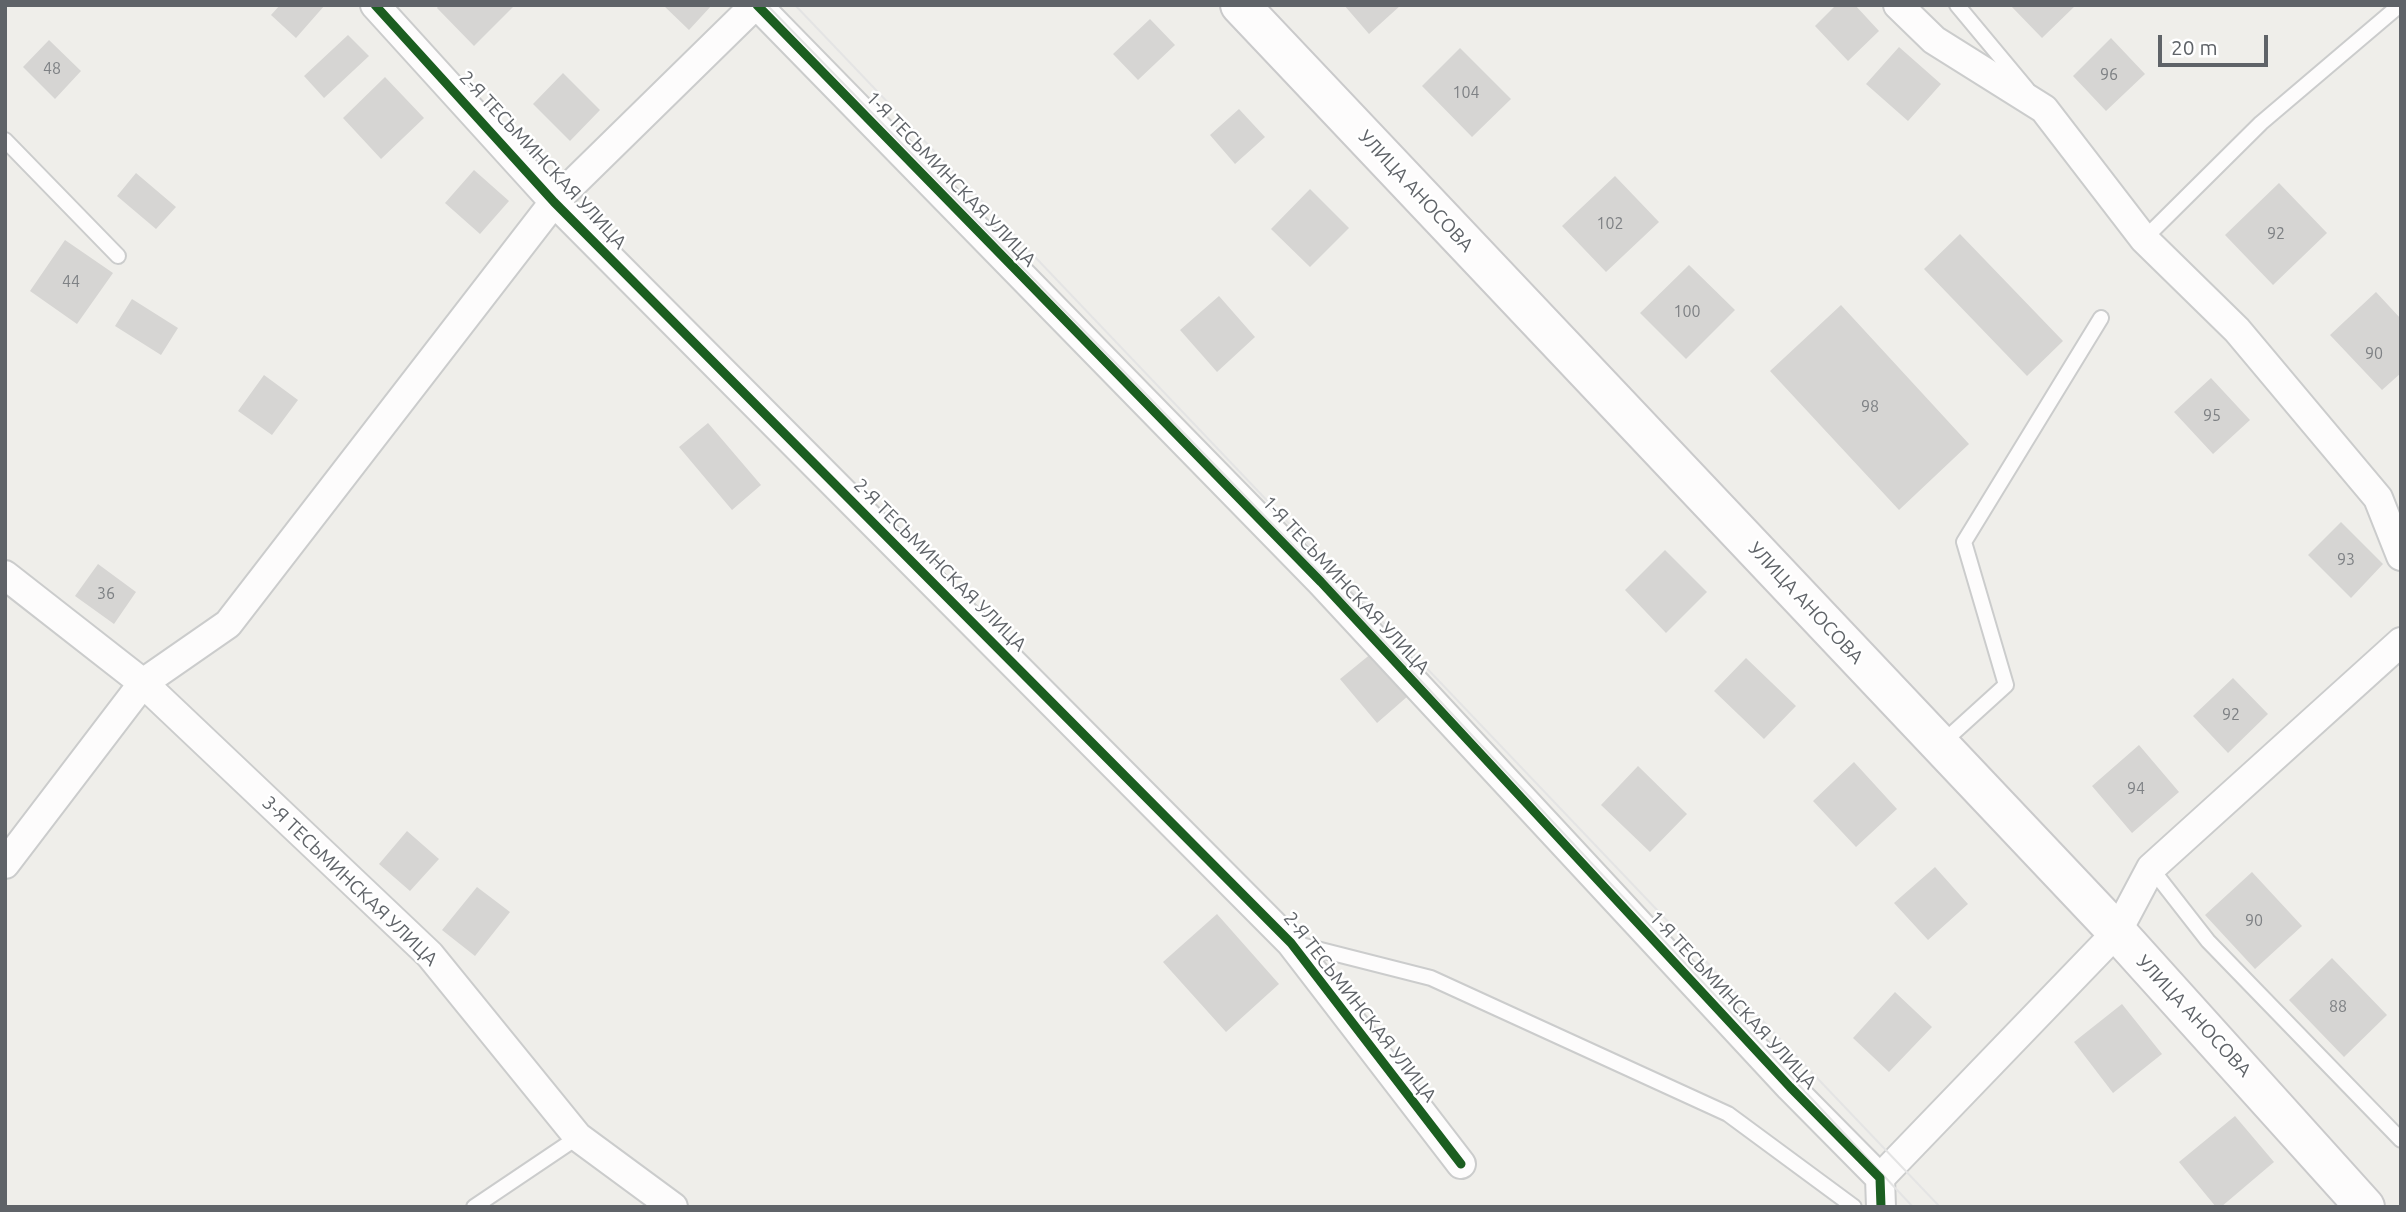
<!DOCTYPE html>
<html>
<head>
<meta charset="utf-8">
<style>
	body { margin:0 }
	#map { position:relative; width:2406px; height:1212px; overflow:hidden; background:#efeeea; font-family:Ubuntu,sans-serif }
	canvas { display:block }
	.frame { position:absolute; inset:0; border:7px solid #5f6368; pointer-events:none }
	.scale { position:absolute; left:2158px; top:35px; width:110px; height:32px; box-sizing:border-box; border:4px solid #5f6368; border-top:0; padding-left:9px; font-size:21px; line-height:24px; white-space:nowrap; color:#5f6368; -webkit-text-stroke:5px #fff; paint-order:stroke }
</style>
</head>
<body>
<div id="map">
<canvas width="2406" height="1212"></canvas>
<div class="frame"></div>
<div class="scale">20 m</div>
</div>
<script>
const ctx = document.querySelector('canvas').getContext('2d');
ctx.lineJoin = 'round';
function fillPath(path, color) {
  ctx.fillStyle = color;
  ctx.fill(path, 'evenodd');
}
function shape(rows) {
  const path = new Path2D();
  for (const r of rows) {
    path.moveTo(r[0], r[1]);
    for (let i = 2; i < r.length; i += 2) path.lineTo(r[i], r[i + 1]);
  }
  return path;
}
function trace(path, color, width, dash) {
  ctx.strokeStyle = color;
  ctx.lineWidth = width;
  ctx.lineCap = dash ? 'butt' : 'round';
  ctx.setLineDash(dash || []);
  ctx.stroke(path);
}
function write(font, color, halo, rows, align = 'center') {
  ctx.font = font + ' Ubuntu,sans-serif';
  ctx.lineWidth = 5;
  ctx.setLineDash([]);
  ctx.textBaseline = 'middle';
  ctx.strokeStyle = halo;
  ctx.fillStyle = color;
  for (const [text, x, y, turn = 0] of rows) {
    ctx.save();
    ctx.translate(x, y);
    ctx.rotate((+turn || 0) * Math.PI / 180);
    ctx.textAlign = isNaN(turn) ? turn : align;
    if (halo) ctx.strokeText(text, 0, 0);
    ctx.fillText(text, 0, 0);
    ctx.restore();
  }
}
const building = shape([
	[280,5,325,5,296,38,271,15],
	[439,5,512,5,513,7,474,46,437,8],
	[663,5,712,5,689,30],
	[1344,5,1401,5,1369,34],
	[1836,5,1855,5,1879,31,1848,61,1815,26],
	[2010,5,2076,5,2042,38],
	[1150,19,1175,45,1138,80,1113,54],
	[348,35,369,56,324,98,304,76],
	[2111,38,2145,74,2106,111,2073,76],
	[49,40,81,71,55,99,23,67],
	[1899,47,1941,84,1908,121,1866,84],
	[1460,48,1511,99,1472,137,1422,86],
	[563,73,600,110,570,141,533,104],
	[385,77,424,118,381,159,343,118],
	[1239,109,1265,137,1235,164,1210,135],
	[474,170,509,201,480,234,445,203],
	[136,173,176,207,156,229,117,196],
	[1615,176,1659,222,1606,272,1562,226],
	[2279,183,2327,233,2273,285,2225,235],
	[1310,189,1349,228,1310,267,1271,229],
	[1960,234,2063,341,2027,376,1924,269],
	[65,240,113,273,77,324,30,291],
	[1689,265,1735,310,1686,359,1640,313],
	[2376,292,2401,319,2401,373,2382,390,2330,335],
	[1219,296,1255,337,1217,372,1180,330],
	[132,299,178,328,161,355,115,326],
	[1841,305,1969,444,1899,510,1770,371],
	[264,375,298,400,272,435,238,411],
	[2211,378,2250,420,2213,454,2174,412],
	[708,423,761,485,732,510,679,447],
	[2341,522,2383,564,2351,598,2308,555],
	[1665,550,1707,592,1666,633,1625,590],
	[98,564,136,592,114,624,75,596],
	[1372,653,1408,696,1377,723,1340,679],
	[1746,658,1796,706,1764,739,1714,691],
	[2233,678,2268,714,2228,753,2193,716],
	[2139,745,2179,792,2132,833,2092,786],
	[1854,762,1897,809,1856,847,1813,801],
	[1638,766,1687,814,1650,852,1601,805],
	[407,831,439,859,410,891,379,864],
	[1935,867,1968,904,1928,940,1894,903],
	[2252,872,2302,926,2255,969,2205,915],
	[477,887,510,912,475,956,442,930],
	[1217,914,1279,984,1226,1032,1163,962],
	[2332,958,2387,1015,2344,1057,2289,1000],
	[1895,992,1932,1027,1889,1072,1853,1038],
	[2122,1004,2162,1054,2113,1093,2074,1042],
	[2235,1116,2274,1162,2221,1207,2216,1207,2179,1162]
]);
const service = shape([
	[1957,5,2027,89],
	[5,140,118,256],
	[2144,239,2261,123,2400,5],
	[1941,744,2006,685,1964,542,2101,318],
	[2151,868,2208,941,2401,1140],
	[1297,944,1431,978,1728,1114,1854,1207],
	[474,1207,578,1137]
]);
const minor = shape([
	[375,5,554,202,1291,943,1461,1164],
	[757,5,1321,582,1790,1087,1880,1178,1881,1207],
	[1898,5,1934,40,2044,109,2144,239,2237,330,2378,498,2401,556],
	[5,575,143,683,430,955,578,1137,673,1207],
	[5,864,143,683,228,624,554,202,755,5],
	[1880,1178,2117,932,2151,868,2401,642]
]);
const secondary = shape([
	[1240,5,2117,932,2365,1207]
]);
const tram = shape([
	[767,5,1324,577,1913,1207],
	[795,5,1940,1207]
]);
const cycleway = shape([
	[375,5,554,202,1291,943,1461,1164],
	[757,5,1321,582,1790,1087,1880,1178,1881,1207]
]);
const numberNames = [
	["48",52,69],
	["96",2109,75],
	["104",1466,93],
	["102",1610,224],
	["92",2276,234],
	["44",71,282],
	["100",1687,312],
	["90",2374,354],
	["98",1870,407],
	["95",2212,416],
	["93",2346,560],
	["36",106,594],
	["92",2231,715],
	["94",2136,789],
	["90",2254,921],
	["88",2338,1007]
];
const streetNames = [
	["2-Я ТЕСЬМИНСКАЯ УЛИЦА",543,160,47],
	["1-Я ТЕСЬМИНСКАЯ УЛИЦА",951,179,46],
	["УЛИЦА АНОСОВА",1416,191,47],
	["2-Я ТЕСЬМИНСКАЯ УЛИЦА",940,565,45],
	["1-Я ТЕСЬМИНСКАЯ УЛИЦА",1346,585,47],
	["УЛИЦА АНОСОВА",1806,603,47],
	["3-Я ТЕСЬМИНСКАЯ УЛИЦА",350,881,44],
	["1-Я ТЕСЬМИНСКАЯ УЛИЦА",1733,1000,47],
	["2-Я ТЕСЬМИНСКАЯ УЛИЦА",1360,1007,52],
	["УЛИЦА АНОСОВА",2194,1016,47]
];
fillPath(building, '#d6d5d3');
trace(service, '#cbcccc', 18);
trace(minor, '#cbcccc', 32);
trace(secondary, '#cacacb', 42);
trace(service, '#fdfcfc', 14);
trace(minor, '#fdfcfc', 28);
trace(secondary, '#fdfcfc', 38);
trace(tram, '#e4e4e4', 2);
trace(cycleway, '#1b5e20', 9);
write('16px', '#7e8184', null, numberNames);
write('19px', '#5f6368', '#fff', streetNames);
</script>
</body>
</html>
